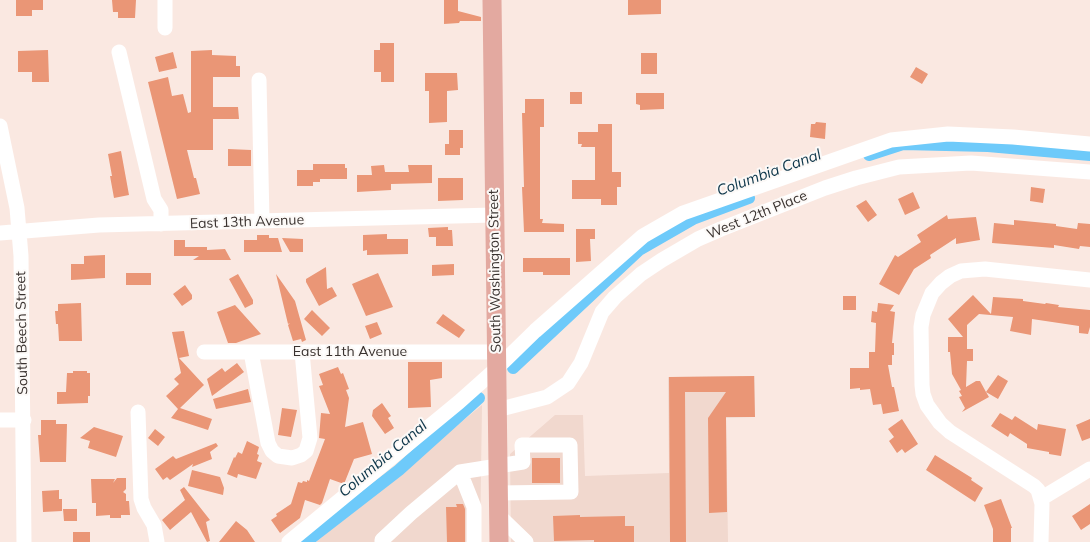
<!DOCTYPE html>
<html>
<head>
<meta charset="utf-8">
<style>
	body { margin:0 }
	canvas { display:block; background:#fae8e1 }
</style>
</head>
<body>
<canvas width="1090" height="542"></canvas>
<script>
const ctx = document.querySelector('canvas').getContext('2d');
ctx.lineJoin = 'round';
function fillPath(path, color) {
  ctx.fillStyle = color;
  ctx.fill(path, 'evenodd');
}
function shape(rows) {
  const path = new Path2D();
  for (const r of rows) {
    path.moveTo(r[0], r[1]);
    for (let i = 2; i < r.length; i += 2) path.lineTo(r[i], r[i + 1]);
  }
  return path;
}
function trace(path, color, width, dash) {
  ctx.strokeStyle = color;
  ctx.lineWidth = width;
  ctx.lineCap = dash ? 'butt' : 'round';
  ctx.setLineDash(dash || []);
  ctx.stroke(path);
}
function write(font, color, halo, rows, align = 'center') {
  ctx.font = font + ' Mulish,sans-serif';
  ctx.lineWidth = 4;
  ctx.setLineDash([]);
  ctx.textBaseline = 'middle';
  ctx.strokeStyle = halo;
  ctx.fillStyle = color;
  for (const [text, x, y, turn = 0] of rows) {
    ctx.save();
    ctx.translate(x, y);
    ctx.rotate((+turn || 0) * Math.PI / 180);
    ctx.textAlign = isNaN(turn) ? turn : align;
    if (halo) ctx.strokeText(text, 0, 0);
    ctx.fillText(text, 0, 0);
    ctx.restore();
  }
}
const built = shape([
	[755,376,755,417,726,418,728,542,511,542,510,454,555,415,583,415,585,476,669,473,668,377],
	[482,405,480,542,316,542]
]);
const canal = shape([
	[869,155,903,144,988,146,1090,155],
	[513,368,639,250,693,219,749,198],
	[306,542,399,470,479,398]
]);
const building = shape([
	[16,0,43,0,43,10,32,10,32,16,16,16],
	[112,0,136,0,135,18,118,18,118,12,113,12],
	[444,0,458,0,458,11,481,17,481,21,460,21,459,23,444,24],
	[628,0,661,0,661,14,628,15],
	[380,43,394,43,394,82,381,82,381,72,374,72,374,50,380,50],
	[48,50,49,82,32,82,32,72,18,72,18,51],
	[212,50,212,55,236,56,236,66,240,66,240,77,213,77,213,107,238,107,239,119,213,119,213,150,187,150,194,178,196,178,200,194,177,199,148,82,168,77,172,96,183,94,188,113,191,112,191,51],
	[173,52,177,68,159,72,155,57],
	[641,53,657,53,657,74,641,74],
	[916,67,928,74,922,84,910,77],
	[425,73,457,73,458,90,447,91,447,122,429,123,429,91,425,91],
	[570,92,582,92,582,104,570,104],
	[636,93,664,93,664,109,640,110,640,105,636,104],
	[525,99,544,99,544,127,540,127,540,219,543,219,542,223,564,224,564,232,524,232,522,187,524,187,522,113,525,113],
	[816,122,826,123,825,139,810,137,811,124,815,124],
	[598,124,612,124,612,172,621,172,621,187,617,187,617,205,601,205,601,199,572,199,572,180,595,180,595,147,581,147,582,144,578,144,578,132,598,132],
	[449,130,463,130,463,148,460,148,460,155,445,155,445,144,449,144],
	[228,149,251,150,251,166,228,166],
	[121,151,129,195,114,198,110,176,112,176,108,154],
	[313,164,345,164,345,168,347,168,347,179,320,179,320,182,313,182,313,186,297,186,297,170,313,170],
	[384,165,385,172,409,172,408,165,432,165,432,183,391,184,391,190,357,192,357,175,372,175,371,166],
	[438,178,463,178,463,200,438,201],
	[1031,187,1045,189,1043,203,1030,201],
	[913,192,920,208,905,215,898,199],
	[866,200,877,215,868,222,856,206],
	[947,215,948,219,976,217,980,240,956,244,956,238,930,255,931,258,914,269,899,295,879,284,895,255,898,257,921,242,917,235],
	[1014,220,1056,224,1056,226,1077,229,1078,223,1090,224,1090,247,1080,246,1079,249,1054,245,1054,248,992,243,994,223,1014,225],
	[448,227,448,230,452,230,453,246,436,246,436,237,429,237,428,228],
	[576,229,595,229,595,239,590,239,591,261,576,262],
	[387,234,387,239,408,239,408,254,367,255,367,250,363,251,363,235],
	[257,235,269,235,269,238,278,238,282,252,244,252,244,240,257,240],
	[282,238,303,239,303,252,290,252],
	[174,240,185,240,185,247,207,247,207,250,225,249,231,260,193,260,199,256,174,256],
	[105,255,105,278,71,280,71,264,84,264,84,256],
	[523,258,570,258,570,275,543,275,543,272,523,272],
	[454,264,454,275,432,276,432,265],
	[326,267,327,289,332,287,337,296,319,306,306,282,306,279],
	[126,273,151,273,151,285,126,285],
	[378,273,393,307,366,316,352,284],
	[238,274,253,300,253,304,245,308,229,279],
	[276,274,295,301,306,340,302,342,301,339,293,341,288,325,290,323,288,324],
	[185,285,192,295,192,299,182,306,173,294],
	[973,295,991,314,993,297,1023,299,1023,301,1045,304,1046,303,1059,305,1058,307,1090,310,1090,327,1088,334,1079,333,1079,326,1032,319,1031,335,1010,331,1013,317,979,314,967,325,967,349,973,349,973,361,967,361,966,387,976,381,980,381,986,392,998,375,1008,381,998,399,986,392,989,397,962,412,965,408,959,397,962,396,959,391,961,390,952,374,950,352,948,352,948,337,963,337,948,319],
	[843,296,856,296,856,310,843,310],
	[81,303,82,341,59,341,58,324,56,324,55,311,58,311,58,304],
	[878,303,894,305,890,311,895,312,892,343,894,343,894,355,892,355,892,365,888,365,892,387,894,387,899,411,883,414,881,404,873,405,870,389,860,390,860,388,850,389,850,368,869,368,869,352,875,352,876,323,871,322,872,311,877,312],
	[235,305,261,334,236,343,228,343,217,312],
	[312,310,330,328,322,336,304,319],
	[443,314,465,330,459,338,436,323],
	[377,322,382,334,370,339,365,326],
	[184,331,189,356,179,358,204,385,180,408,212,419,208,430,171,418,178,409,166,396,179,384,174,379,181,373,172,332],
	[408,362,442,362,442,378,430,380,431,407,408,408],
	[237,363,244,372,212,396,207,379,222,368,225,372],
	[338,367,341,374,343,373,349,389,346,390,349,398,345,427,363,422,372,454,354,459,344,484,330,479,322,503,320,505,305,500,300,518,280,533,271,520,277,516,276,514,291,504,298,482,302,483,303,481,307,482,307,480,309,481,325,439,319,438,321,413,330,414,319,386,323,385,319,374],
	[73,371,87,371,87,373,90,373,90,396,88,396,88,403,57,404,57,392,66,392,67,373,73,373],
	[754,376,755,417,726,417,727,512,709,513,708,418,726,392,685,392,686,542,670,542,669,377],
	[248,389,251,402,216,409,213,399],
	[382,403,391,416,388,418,394,428,385,434,372,416,373,410],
	[282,408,297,410,291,437,278,435],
	[1000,413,1012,420,1015,416,1037,430,1038,424,1066,429,1061,456,1049,454,1049,452,1027,448,1027,444,1010,433,1008,437,991,426],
	[902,419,918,444,905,453,902,449,897,453,889,441,894,437,888,429],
	[1090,419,1090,438,1082,441,1076,425],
	[41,420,56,420,56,424,67,424,66,462,40,462,38,435,41,435],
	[94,427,123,436,116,457,88,448,90,441,80,438],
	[155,429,165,437,158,446,148,438],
	[247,441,259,447,257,454,259,455,257,461,262,463,256,479,238,474,237,478,227,474,234,457,235,458,238,452,242,454],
	[216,443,218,446,210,452,212,459,192,467,193,464,170,480,167,477,163,480,155,469,173,456,176,459],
	[935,455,972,478,971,480,983,488,975,502,926,470],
	[532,458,560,458,560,483,532,483],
	[192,470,220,477,224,488,223,495,188,486],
	[117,478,126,478,126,489,123,492,126,494,126,501,129,501,130,515,121,515,121,518,110,518,110,515,96,516,96,503,92,503,91,479,115,479,113,483],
	[184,487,210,520,206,522,210,541,207,542,191,512,170,530,162,520,185,500,180,490],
	[59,490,59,499,62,499,62,511,43,512,42,491],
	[1001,499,1012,528,1011,528,1011,542,993,542,993,529,984,505],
	[456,504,463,504,465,509,465,542,447,542,446,507,457,507],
	[1090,504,1090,524,1081,530,1072,516],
	[63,509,77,509,77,521,64,521],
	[580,515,580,517,625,516,625,526,634,526,634,542,594,542,594,540,554,541,553,516],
	[236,521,247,530,255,542,219,542],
	[73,532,90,532,90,542,73,542]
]);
const minor = shape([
	[165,0,165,28],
	[119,52,154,199,161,210,161,224],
	[259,80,262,221],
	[0,126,17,208,21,256,24,542],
	[0,233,99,225,494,215],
	[204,352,496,352],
	[251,352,268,443,272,451,278,456,292,458,301,455,306,451,310,438,302,352],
	[497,410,547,397,568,383,581,363,602,312,615,297,641,274,662,260,698,239,721,229,825,188,856,178,899,167,971,163,1090,172],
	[138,412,141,499,144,508,154,525,157,542],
	[0,420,24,420],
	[460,472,474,507,474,542],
	[1042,498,1090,469],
	[498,515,526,542],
	[289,542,459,402,496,369,535,331,643,236,683,213,891,140,948,134,1013,137,1090,144],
	[382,542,382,540,411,513,460,472,523,462,522,445,570,445,571,492,498,493],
	[1041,542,1042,504,1038,490,1034,486,950,432,940,423,927,405,923,394,922,385,921,327,923,315,932,293,941,283,950,276,961,271,985,269,1090,280]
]);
const major = shape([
	[492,0,499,542]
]);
const streetNames = [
	["West 12th Place",757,215,-22],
	["East 13th Avenue",247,222,-2],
	["South Washington Street",495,271,-91],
	["South Beech Street",22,333,-91],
	["East 11th Avenue",350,352]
];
const waterNames = [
	["Columbia Canal",769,173,-20],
	["Columbia Canal",383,459,-40]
];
fillPath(built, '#f1d8ce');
trace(canal, '#6ecafa', 12);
fillPath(building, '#ea9676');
trace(minor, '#fff', 15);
trace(major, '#e3a9a0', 19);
write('14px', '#39322f', '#fcf9f7', streetNames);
write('italic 15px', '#0c3549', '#fcf9f7', waterNames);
</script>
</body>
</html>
